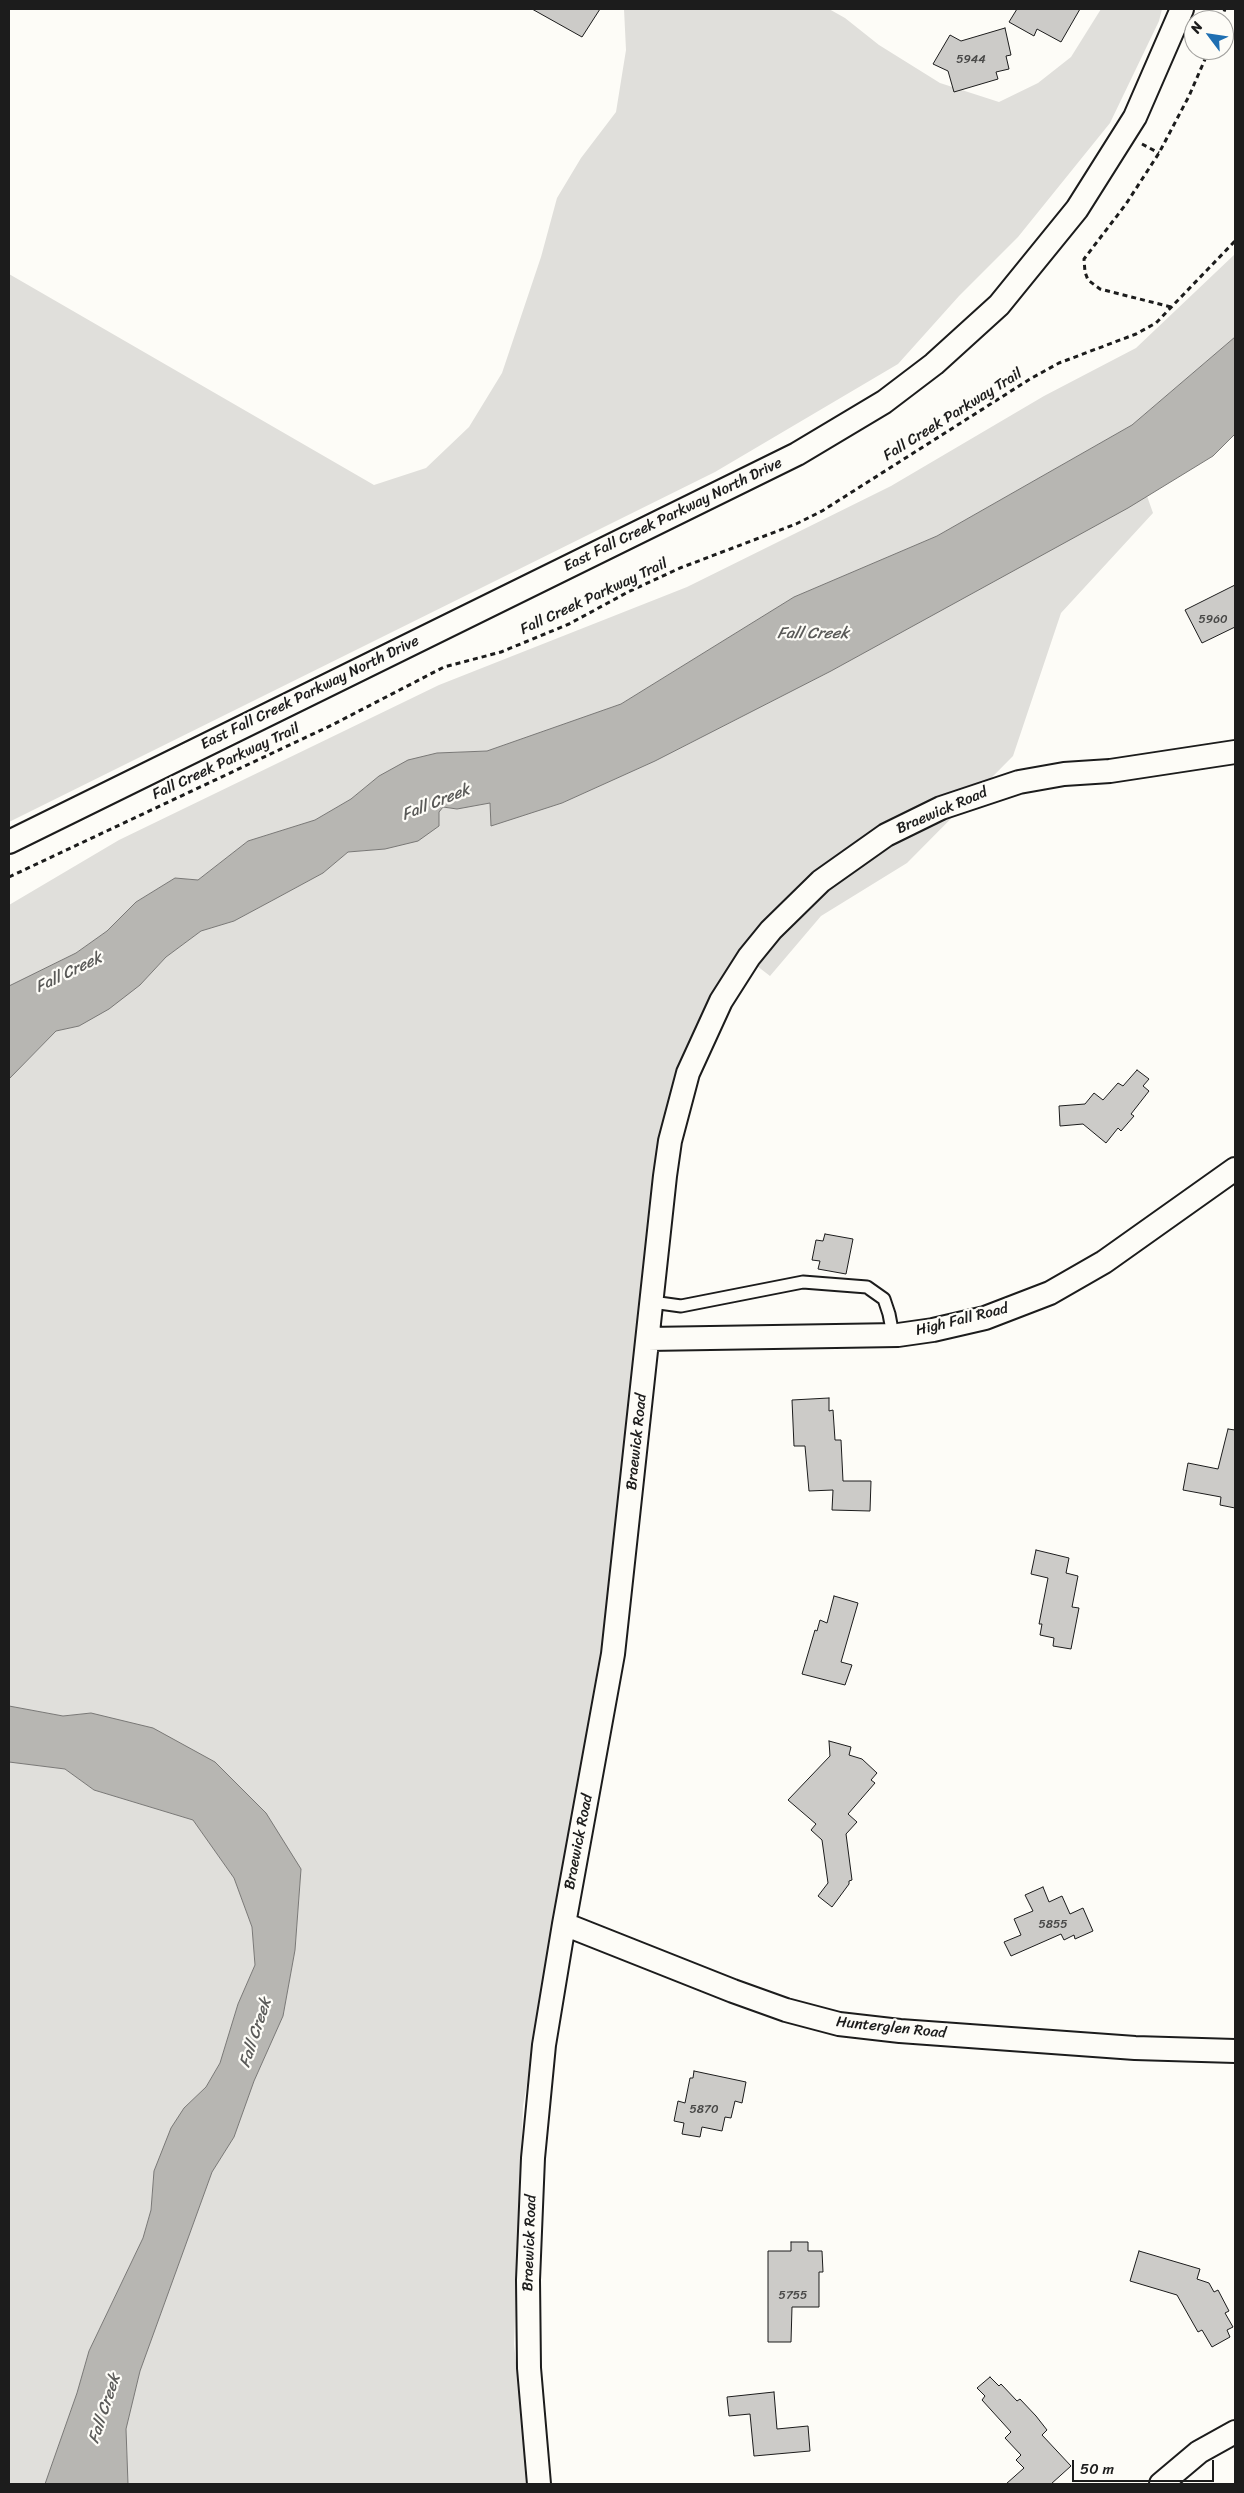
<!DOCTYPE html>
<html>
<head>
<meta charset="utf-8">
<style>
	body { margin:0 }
	#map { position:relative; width:1244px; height:2493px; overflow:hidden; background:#fdfcf7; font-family:Sriracha,sans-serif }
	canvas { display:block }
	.frame { position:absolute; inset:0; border:10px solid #1c1c1c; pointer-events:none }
	.north { position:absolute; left:1184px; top:10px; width:50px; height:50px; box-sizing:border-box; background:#fdfcf7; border:1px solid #a3a29f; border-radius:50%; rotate:301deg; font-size:14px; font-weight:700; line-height:20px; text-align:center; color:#1c1c1c }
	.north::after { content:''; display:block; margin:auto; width:18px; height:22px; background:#1f6fb2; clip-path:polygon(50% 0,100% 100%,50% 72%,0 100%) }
	.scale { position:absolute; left:1072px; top:2460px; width:142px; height:22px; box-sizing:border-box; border:2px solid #1c1c1c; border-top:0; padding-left:6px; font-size:15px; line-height:18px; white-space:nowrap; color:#1c1c1c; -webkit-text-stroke:4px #fdfcf7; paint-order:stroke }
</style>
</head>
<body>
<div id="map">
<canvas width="1244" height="2493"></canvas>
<div class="frame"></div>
<div class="north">N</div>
<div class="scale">50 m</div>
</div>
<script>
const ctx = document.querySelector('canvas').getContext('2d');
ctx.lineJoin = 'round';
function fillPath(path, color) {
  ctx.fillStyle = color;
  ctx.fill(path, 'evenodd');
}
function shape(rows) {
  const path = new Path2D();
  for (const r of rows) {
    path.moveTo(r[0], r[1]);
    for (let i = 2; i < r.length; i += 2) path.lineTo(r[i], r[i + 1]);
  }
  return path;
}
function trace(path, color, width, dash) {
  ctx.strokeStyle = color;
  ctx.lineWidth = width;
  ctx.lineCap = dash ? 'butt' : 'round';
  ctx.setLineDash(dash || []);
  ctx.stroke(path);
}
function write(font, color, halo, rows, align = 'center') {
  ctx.font = font + ' Sriracha,sans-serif';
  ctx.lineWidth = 4.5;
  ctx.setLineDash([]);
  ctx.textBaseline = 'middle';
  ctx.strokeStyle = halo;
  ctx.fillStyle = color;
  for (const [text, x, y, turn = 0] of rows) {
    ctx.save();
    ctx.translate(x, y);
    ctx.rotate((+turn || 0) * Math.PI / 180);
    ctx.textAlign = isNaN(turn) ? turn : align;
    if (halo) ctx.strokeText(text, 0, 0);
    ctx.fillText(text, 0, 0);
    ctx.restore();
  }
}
const green = shape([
	[624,9,829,9,845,18,879,45,940,83,999,102,1038,83,1071,57,1101,9,1162,9,1159,21,1110,123,1018,237,959,296,898,364,715,472,9,822,9,274,374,485,426,468,469,427,502,373,541,257,557,198,581,158,616,112,626,50],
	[1235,254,1235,337,1132,425,937,536,794,597,621,704,487,751,437,753,379,776,351,799,315,820,248,841,198,880,175,878,136,902,107,931,76,953,9,986,9,905,119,840,439,685,687,587,891,486,1044,396,1136,348],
	[1147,496,1153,513,1061,613,1013,756,907,863,821,916,770,976,739,952,701,1016,671,1092,596,1698,523,2106,514,2344,529,2484,128,2484,126,2429,140,2371,212,2172,234,2137,254,2081,283,2016,295,1950,301,1869,91,1713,63,1716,9,1706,9,1079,56,1031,79,1026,140,985,166,957,201,931,234,921,275,899,323,873,348,852,385,849,443,807,457,809,490,802,491,825,562,803,655,761,831,671],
	[9,1762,65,1769,94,1790,193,1820,234,1878,252,1927,255,1965,238,2004,220,2063,206,2087,184,2108,154,2171,151,2210,143,2238,89,2351,77,2393,45,2484,9,2484]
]);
const water = shape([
	[1235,337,1235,434,1213,456,1128,508,831,671,655,761,562,803,491,826,490,803,457,809,443,807,439,812,439,826,418,841,385,849,348,852,323,873,275,899,234,921,201,931,166,957,140,985,109,1009,79,1026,56,1031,9,1079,9,986,76,953,107,931,136,902,175,878,198,880,248,841,315,820,351,799,379,776,408,760,437,753,487,751,621,704,794,597,937,536,1132,425,1235,337],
	[9,1706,63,1716,91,1713,153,1728,215,1762,266,1813,301,1869,295,1950,283,2016,254,2081,234,2137,212,2172,140,2371,126,2429,128,2484,45,2484,77,2393,89,2351,143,2238,151,2210,154,2171,171,2128,184,2108,206,2087,220,2063,238,2004,255,1965,252,1927,234,1878,193,1820,94,1790,65,1769,9,1762,9,1706]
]);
const building = shape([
	[532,9,600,9,582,37,532,9],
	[1017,9,1080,9,1061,42,1037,29,1034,36,1009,22,1017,9],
	[1005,28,1011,55,1006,56,1009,69,996,72,998,79,954,92,948,71,933,64,950,35,961,41,1005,28],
	[1235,585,1235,627,1202,643,1185,610,1235,585],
	[1137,1070,1149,1079,1143,1086,1149,1091,1131,1114,1134,1116,1121,1131,1118,1128,1106,1143,1083,1124,1060,1126,1059,1106,1085,1104,1094,1093,1103,1100,1118,1083,1123,1086,1137,1070],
	[825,1234,853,1239,846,1274,818,1269,820,1261,812,1260,816,1240,823,1241,825,1234],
	[829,1398,829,1411,833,1410,835,1440,841,1440,843,1481,871,1481,870,1511,832,1510,833,1490,809,1491,805,1446,794,1446,792,1400,829,1398],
	[1228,1429,1235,1430,1235,1508,1220,1505,1221,1497,1183,1490,1188,1463,1218,1469,1228,1429],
	[1036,1550,1069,1558,1066,1573,1078,1576,1072,1607,1079,1608,1071,1649,1053,1646,1054,1638,1040,1635,1042,1624,1039,1624,1048,1578,1031,1574,1036,1550],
	[834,1596,858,1603,841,1662,852,1665,845,1685,802,1674,815,1630,817,1631,820,1620,827,1623,834,1596],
	[829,1741,851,1747,849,1755,862,1759,877,1773,871,1780,875,1783,848,1814,857,1822,846,1834,852,1880,849,1881,849,1884,832,1907,818,1896,828,1883,822,1840,811,1830,816,1824,788,1800,830,1756,829,1741],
	[1043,1887,1049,1902,1062,1896,1070,1914,1083,1908,1093,1931,1075,1939,1074,1935,1064,1940,1061,1934,1011,1956,1004,1942,1021,1935,1014,1919,1033,1911,1025,1895,1043,1887],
	[694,2071,746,2082,742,2103,735,2101,731,2118,725,2117,722,2131,702,2127,700,2137,682,2134,684,2123,674,2121,678,2101,685,2103,690,2078,693,2078,694,2071],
	[791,2242,808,2242,808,2251,822,2251,823,2272,819,2272,819,2307,792,2307,791,2342,768,2342,768,2251,791,2251,791,2242],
	[1139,2251,1200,2269,1197,2279,1209,2283,1214,2292,1218,2290,1229,2311,1225,2313,1233,2327,1227,2330,1230,2337,1212,2347,1202,2330,1198,2332,1177,2295,1130,2281,1139,2251],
	[990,2377,999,2386,1001,2384,1017,2401,1020,2399,1036,2416,1047,2430,1042,2435,1071,2466,1051,2484,1006,2484,1024,2468,1016,2460,1021,2455,1005,2438,1011,2432,982,2400,985,2396,977,2388,990,2377],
	[774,2392,777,2429,808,2426,810,2451,754,2456,750,2414,729,2416,727,2397,774,2392]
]);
const path = shape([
	[1221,20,1225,9],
	[1142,144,1159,153],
	[1171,307,1100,289,1088,280,1085,272,1084,259,1126,204,1159,153,1189,96,1209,50],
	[9,877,332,725,444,667,501,652,569,624,628,592,680,568,796,524,822,511,1030,379,1059,363,1136,334,1156,323,1235,241]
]);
const lane = shape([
	[652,1302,681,1306,803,1282,867,1287,884,1299,889,1314,893,1335]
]);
const street = shape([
	[9,842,797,454,884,402,934,364,999,305,1077,209,1135,117,1182,9],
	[648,1339,898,1335,933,1330,985,1318,1050,1293,1104,1262,1235,1169],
	[564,1924,733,1991,786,2010,839,2024,900,2031,1135,2048,1235,2051],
	[539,2484,529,2368,528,2280,533,2158,544,2045,564,1924,613,1654,665,1176,670,1141,688,1073,721,1001,749,957,771,930,821,881,886,835,941,808,1019,782,1064,774,1110,771,1235,752],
	[1161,2484,1199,2452,1235,2432]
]);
const numberNames = [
	["5944",971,60],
	["5960",1213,620],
	["5855",1053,1925],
	["5870",704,2110],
	["5755",793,2296]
];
const streetNames = [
	["Fall Creek Parkway Trail",953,415,-32],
	["East Fall Creek Parkway North Drive",673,515,-26],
	["Fall Creek Parkway Trail",594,597,-25],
	["East Fall Creek Parkway North Drive",310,693,-26],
	["Fall Creek Parkway Trail",226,762,-25],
	["Braewick Road",942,811,-23],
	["High Fall Road",962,1320,-14],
	["Braewick Road",637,1442,-84],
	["Braewick Road",579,1842,-79],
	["Hunterglen Road",891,2028,6],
	["Braewick Road",530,2243,-88]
];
const waterNames = [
	["Fall Creek",813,634],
	["Fall Creek",436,803,-22],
	["Fall Creek",69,973,-26],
	["Fall Creek",256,2033,-72],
	["Fall Creek",105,2409,-72]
];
fillPath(green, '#e0dfdb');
fillPath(water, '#b7b6b2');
trace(water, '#797876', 1);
fillPath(building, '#cccbc8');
trace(building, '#1c1c1c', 1);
trace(lane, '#1c1c1c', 15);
trace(street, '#1c1c1c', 26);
trace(path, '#1c1c1c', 3, [5, 4]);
trace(lane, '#fdfcf7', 11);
trace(street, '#fdfcf7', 22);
write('12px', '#484847', null, numberNames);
write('15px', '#1c1c1c', '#fdfcf7', streetNames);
write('italic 16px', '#5a5a58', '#fdfcf7', waterNames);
</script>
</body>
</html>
